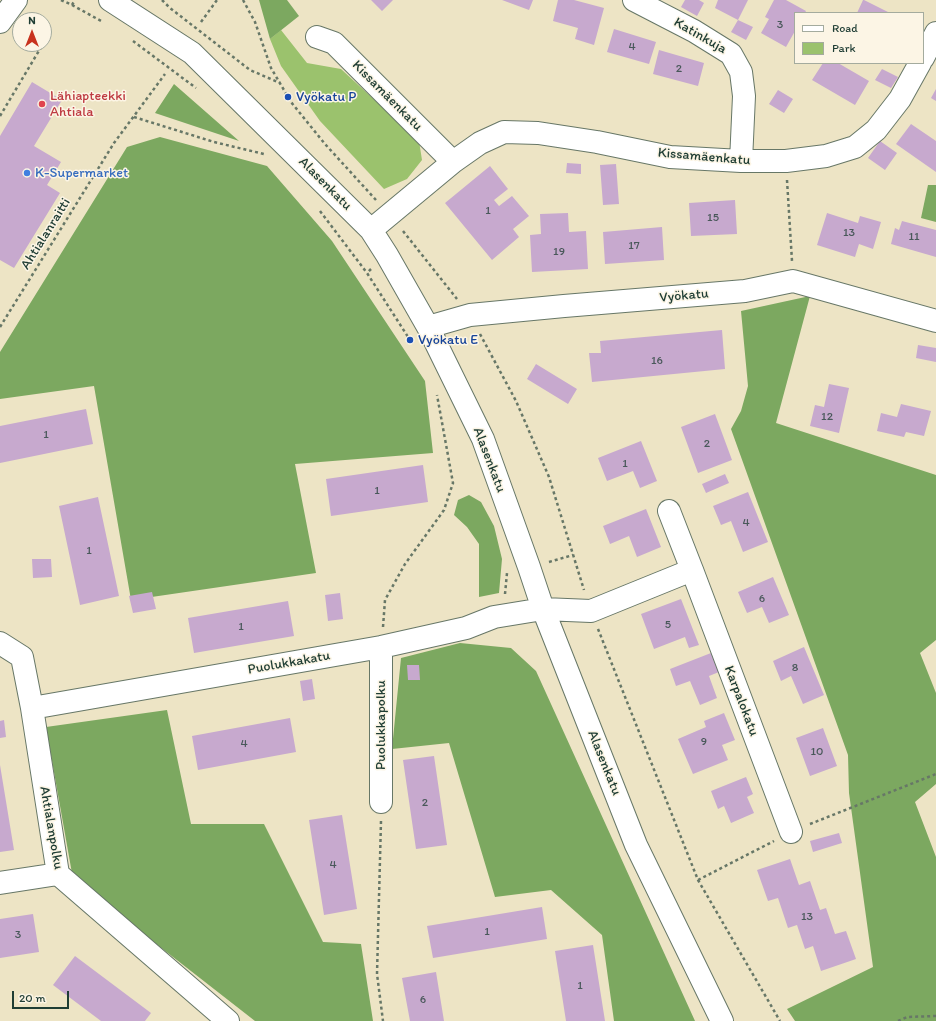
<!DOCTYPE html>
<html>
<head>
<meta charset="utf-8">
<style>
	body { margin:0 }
	#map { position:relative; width:936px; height:1021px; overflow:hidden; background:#ede4c5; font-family:Itim,sans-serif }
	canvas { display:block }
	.legend { position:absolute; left:794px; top:12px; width:130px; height:52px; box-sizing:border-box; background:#fcf5e5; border:1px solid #a4ab9e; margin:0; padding:5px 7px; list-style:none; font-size:12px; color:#1f3d34 }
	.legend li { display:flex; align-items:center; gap:8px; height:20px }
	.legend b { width:20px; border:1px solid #a4ab9e }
	.north { position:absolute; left:12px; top:12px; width:40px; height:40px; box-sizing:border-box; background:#fcf5e5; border:1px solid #a4ab9e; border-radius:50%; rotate:0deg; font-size:11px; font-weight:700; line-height:16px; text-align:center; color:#1f3d34 }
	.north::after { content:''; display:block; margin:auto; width:14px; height:18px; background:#c8321e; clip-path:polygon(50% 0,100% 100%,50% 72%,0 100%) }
	.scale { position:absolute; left:12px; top:991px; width:57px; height:18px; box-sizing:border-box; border:2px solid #1f3d34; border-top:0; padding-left:5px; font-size:12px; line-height:14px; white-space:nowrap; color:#1f3d34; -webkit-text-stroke:3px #fcf5e5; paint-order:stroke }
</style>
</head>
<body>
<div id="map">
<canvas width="936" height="1021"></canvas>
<ul class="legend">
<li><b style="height:5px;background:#fff"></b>Road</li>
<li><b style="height:11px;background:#9bc26d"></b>Park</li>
</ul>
<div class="north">N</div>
<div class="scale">20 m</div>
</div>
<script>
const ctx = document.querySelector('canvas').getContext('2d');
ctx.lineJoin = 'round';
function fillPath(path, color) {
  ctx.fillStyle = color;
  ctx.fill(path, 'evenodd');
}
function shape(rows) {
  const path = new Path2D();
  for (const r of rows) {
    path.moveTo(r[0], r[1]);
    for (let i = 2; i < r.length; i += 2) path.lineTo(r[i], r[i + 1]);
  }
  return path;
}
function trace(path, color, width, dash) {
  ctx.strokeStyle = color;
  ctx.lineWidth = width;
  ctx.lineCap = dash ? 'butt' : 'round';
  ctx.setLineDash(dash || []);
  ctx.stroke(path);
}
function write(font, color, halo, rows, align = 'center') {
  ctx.font = font + ' Itim,sans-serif';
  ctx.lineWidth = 3;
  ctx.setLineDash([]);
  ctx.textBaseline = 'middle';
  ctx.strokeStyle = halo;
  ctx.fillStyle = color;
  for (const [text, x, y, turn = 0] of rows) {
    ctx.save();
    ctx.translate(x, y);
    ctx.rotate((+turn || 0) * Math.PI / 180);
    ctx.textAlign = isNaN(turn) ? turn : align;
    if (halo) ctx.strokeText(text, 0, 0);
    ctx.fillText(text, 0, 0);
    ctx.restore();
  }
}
const green = shape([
	[281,30,307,63,341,69,419,141,422,160,407,179,384,189,320,121,281,66,270,39]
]);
const forest = shape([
	[259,0,287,0,299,16,270,39],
	[174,84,239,141,155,113],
	[160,137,267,166,332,241,425,381,433,453,295,464,316,573,131,600,94,386,0,399,0,352,127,147],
	[928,185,936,185,936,222,921,218],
	[810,296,776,423,936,475,936,640,920,653,936,693,936,784,915,802,936,857,936,1021,795,1021,787,1009,873,967,849,793,848,755,731,429,741,411,748,386,741,311],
	[469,495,481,502,494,526,502,559,499,593,479,597,479,544,467,527,454,515,458,500],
	[460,643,511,648,536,671,695,1021,614,1021,602,935,551,890,495,897,449,743,392,749,401,658],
	[167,710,191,824,264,824,323,942,361,944,373,1021,255,1021,73,879,46,727]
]);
const building = shape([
	[371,0,393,0,382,11],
	[502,0,533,0,529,10],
	[558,0,574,0,604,8,594,45,575,39,578,28,553,21],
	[685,0,699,0,704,3,697,16,681,7],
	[718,0,748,0,738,20,715,8],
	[774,0,786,0,806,11,805,13,795,13,795,31,786,47,761,33,769,19,765,17],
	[863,0,864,0,890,13,857,13],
	[738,20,753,27,746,40,731,32],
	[614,29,656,42,649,64,607,52],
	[659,50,704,63,698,86,653,74],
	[823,63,838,63,869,81,855,105,812,80],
	[882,69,898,77,891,88,875,80],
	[32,82,62,100,34,146,61,162,47,185,60,193,14,268,0,260,0,136],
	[936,89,936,101,931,98],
	[778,90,793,99,784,113,769,104],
	[911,124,936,141,936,172,896,144],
	[880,141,897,153,885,170,868,158],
	[567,163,581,164,581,174,566,173],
	[616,164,619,204,603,205,600,165],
	[490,166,508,189,494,200,499,206,512,196,529,216,513,229,519,237,492,260,445,203],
	[735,200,737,234,691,236,689,203],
	[568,213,569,232,586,231,588,269,532,272,530,235,541,234,540,214],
	[827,213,858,223,860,216,881,222,873,249,859,244,855,257,817,245],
	[902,221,936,230,936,257,891,244,895,228,899,230],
	[662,227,664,260,605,264,603,232],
	[722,330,725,369,592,382,589,353,601,353,600,341],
	[918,345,936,348,936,362,916,358],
	[536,364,577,389,568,404,527,379],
	[829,384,849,388,839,433,810,426,815,405,824,407],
	[901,404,931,411,924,436,906,432,904,437,877,431,881,413,897,417],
	[86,409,93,444,0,463,0,426],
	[715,414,732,460,698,473,681,427],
	[641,441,657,481,640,488,633,471,607,481,598,458],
	[423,465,428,502,331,516,326,479],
	[725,474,729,483,706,493,702,484],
	[748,492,768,542,743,552,731,521,721,525,713,506],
	[98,497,119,596,80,605,59,506],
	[646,509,661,547,637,557,629,536,610,544,603,526],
	[32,559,51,559,52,577,33,578],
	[773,577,789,615,769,623,762,607,747,613,738,592],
	[152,592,156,609,133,613,129,596],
	[340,593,343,619,328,621,325,595],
	[681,599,699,645,689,648,685,637,654,649,641,614],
	[288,601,294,636,194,653,188,618],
	[804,647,824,695,803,704,791,676,781,681,773,661],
	[711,653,719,672,709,676,717,698,700,705,690,681,676,686,670,669],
	[407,665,419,665,420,680,408,680],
	[312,679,315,699,303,701,300,681],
	[724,713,735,740,722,745,728,760,693,774,678,739,706,727,704,721],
	[290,718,296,752,198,770,192,736],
	[4,720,6,737,0,738,0,721],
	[823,728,837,766,810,776,796,738],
	[434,756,447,845,416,849,403,760],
	[0,765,14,850,0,852],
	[746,777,753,794,747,797,754,813,731,823,724,806,718,809,711,791],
	[342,815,357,909,324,915,309,820],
	[839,833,842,843,813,852,810,841],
	[790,859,799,885,810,881,820,910,826,908,835,934,846,931,856,959,821,971,813,946,805,949,797,925,788,928,778,898,768,901,757,870],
	[542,907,547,939,433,958,427,926],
	[33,914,39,952,0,958,0,919],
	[593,945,605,1021,566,1021,555,951],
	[75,956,151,1013,145,1021,101,1021,53,985],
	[436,972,444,1021,410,1021,402,978]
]);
const path = shape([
	[61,0,72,5,75,0],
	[162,0,170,8,250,70,280,83],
	[243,0,255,22,271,68,291,102,325,144,376,200],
	[72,5,103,22],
	[201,22,217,0],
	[44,40,45,41,44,42],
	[133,41,196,88],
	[0,116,43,44],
	[134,117,214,142,264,154],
	[787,180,792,261],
	[320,211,367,273],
	[403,231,457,299],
	[371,269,367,273,410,340],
	[0,327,114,143,165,74],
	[480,334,516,401,549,477,584,590],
	[549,562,573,555],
	[505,594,507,573,509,573],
	[383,627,385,600,405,564,444,510,453,483,437,395],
	[598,629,698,880,780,1021],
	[381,821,377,974,383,1021],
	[810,824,936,774],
	[698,880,774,841],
	[898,1021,907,1017,936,1016]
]);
const minor = shape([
	[110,0,192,53,371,230,387,255,428,327,483,439,529,567,543,609,636,845,722,1021],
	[634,0,694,31,731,54,741,72,744,96,741,161],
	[0,22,16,0],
	[317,37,334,43,453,162],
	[923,58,936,33],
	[371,230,453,162,480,143,504,132,538,133,597,142,670,157,741,161,786,161,826,156,855,147,876,130,900,99,920,63],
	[428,327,470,315,564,306,745,291,793,281,936,321],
	[669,511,692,570],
	[0,643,22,657,32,708,58,874,228,1021],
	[381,647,381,802],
	[32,708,381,647,466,628,494,617,543,609,591,611,692,570,791,832],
	[0,883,58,874]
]);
const markers = [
	[288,97,4,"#1a4fb4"],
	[42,104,4,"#e0444e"],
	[27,173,4,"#3f7fe0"],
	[410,340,4,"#1a4fb4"]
];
const numberNames = [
	["3",780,25],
	["4",632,47],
	["2",679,69],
	["1",488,211],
	["15",713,218],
	["13",849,233],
	["11",914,237],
	["17",634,246],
	["19",559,252],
	["16",657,361],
	["12",827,417],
	["1",46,435],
	["2",707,444],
	["1",625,464],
	["1",377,491],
	["4",746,523],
	["1",89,551],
	["6",762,599],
	["5",668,625],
	["1",241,627],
	["8",795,668],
	["9",704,742],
	["4",244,744],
	["10",817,752],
	["2",425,803],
	["4",333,865],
	["13",807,917],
	["1",487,932],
	["3",18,935],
	["1",580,986],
	["6",423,1000]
];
const streetNames = [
	["Katinkuja",700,36,30],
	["Kissamäenkatu",387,96,45],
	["Kissamäenkatu",704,157,5],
	["Alasenkatu",325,184,45],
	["Ahtialanraitti",46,234,-58],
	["Vyökatu",684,296,-5],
	["Alasenkatu",489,460,69],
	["Puolukkakatu",289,663,-10],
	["Karpalokatu",741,701,69],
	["Puolukkapolku",381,725,-90],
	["Alasenkatu",604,763,68],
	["Ahtialanpolku",51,828,80]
];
const healthNames = [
	["Lähiapteekki",50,96],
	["Ahtiala",50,112]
];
const transitNames = [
	["Vyökatu P",296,97],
	["Vyökatu E",418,340]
];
const shopNames = [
	["K-Supermarket",35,173]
];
fillPath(green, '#9bc26d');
fillPath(forest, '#7ca860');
fillPath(building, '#c7a9ce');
trace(minor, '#677767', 24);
trace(path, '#677767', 2.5, [3, 3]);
trace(minor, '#fff', 22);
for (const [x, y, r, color] of markers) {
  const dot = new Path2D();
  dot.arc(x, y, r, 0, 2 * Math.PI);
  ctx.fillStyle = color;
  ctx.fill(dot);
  trace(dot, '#fcf5e5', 1.5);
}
write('12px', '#49585a', null, numberNames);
write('14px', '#1f3d34', '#fcf5e5', streetNames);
write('14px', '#be3a42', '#fcf5e5', healthNames, 'left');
write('14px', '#164399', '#fcf5e5', transitNames, 'left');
write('14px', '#366cbe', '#fcf5e5', shopNames, 'left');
</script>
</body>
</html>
